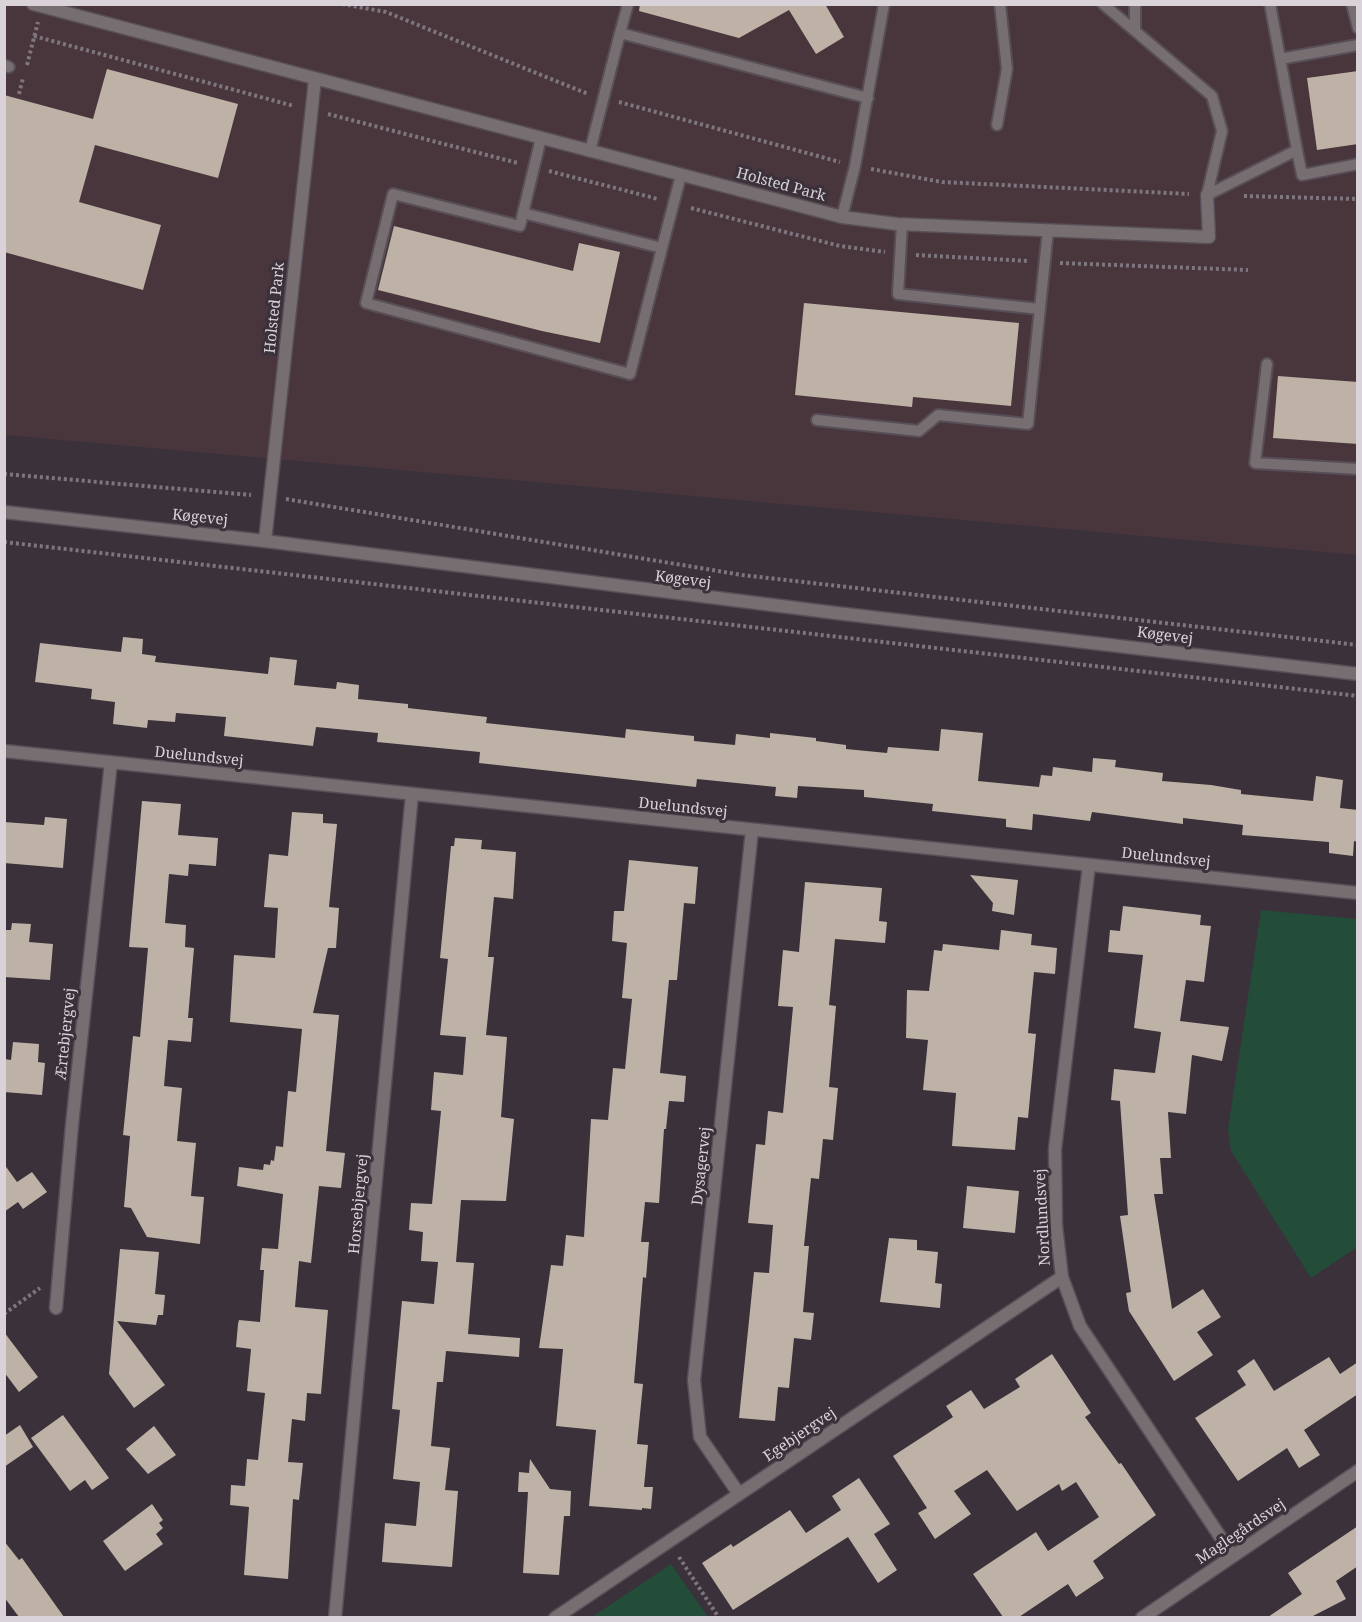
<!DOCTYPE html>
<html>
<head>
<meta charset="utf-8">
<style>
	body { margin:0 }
	#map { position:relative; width:1362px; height:1622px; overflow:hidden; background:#3a313a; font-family:"Noto Serif",serif }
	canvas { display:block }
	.frame { position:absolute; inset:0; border:6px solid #d9d3d9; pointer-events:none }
</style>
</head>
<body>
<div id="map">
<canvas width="1362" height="1622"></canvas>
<div class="frame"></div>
</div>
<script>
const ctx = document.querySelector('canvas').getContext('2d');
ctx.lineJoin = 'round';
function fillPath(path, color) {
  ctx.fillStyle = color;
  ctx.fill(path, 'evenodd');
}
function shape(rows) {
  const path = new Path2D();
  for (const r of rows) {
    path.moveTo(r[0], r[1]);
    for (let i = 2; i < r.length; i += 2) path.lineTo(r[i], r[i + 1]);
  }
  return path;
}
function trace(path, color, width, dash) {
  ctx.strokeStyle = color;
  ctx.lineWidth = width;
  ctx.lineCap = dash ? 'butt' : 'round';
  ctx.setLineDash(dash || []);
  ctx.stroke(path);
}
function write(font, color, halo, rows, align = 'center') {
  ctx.font = font + ' "Noto Serif",serif';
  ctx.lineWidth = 6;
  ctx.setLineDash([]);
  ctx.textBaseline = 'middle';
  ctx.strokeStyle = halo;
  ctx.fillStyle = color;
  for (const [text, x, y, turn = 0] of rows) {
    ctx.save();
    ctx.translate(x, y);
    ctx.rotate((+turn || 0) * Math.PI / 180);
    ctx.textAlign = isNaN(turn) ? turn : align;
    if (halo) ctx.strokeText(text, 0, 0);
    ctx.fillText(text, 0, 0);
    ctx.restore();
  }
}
const commercial = shape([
	[4,5,1357,5,1357,555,5,435]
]);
const green = shape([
	[1261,910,1357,919,1357,1247,1311,1278,1231,1151,1228,1129],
	[671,1564,708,1617,592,1617]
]);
const building = shape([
	[640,4,825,4,844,37,816,54,789,10,739,38,639,11],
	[107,69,238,104,218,178,95,145,79,202,161,225,143,290,4,252,4,95,93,119],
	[1358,71,1358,144,1317,150,1307,78],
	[394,226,573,271,579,243,620,252,600,343,542,331,378,290],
	[804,303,1019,323,1011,406,913,397,912,407,795,395],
	[1278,376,1358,382,1358,444,1273,438],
	[123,637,143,639,142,654,156,656,155,662,268,674,270,657,297,660,294,685,336,689,337,682,359,685,358,699,408,704,408,708,487,717,486,723,625,738,626,729,694,736,694,741,735,745,736,734,770,738,770,733,816,738,816,741,846,745,846,749,887,753,888,747,939,751,941,729,983,733,978,781,1039,787,1041,775,1052,776,1053,767,1092,772,1093,758,1116,760,1115,767,1163,773,1162,781,1211,785,1241,790,1241,794,1313,801,1316,776,1343,780,1340,808,1358,810,1358,842,1354,841,1353,856,1329,853,1329,842,1242,835,1243,825,1183,818,1183,824,1092,812,1090,821,1033,814,1032,830,1006,827,1006,819,932,811,933,804,864,797,864,790,798,786,797,798,775,796,776,787,697,779,696,787,479,763,480,752,377,742,378,733,316,727,313,746,224,736,226,717,176,713,175,722,148,720,147,728,113,724,115,702,91,699,92,689,35,682,40,643,121,652],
	[142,801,181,804,178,835,218,838,216,866,189,864,188,876,169,874,165,923,186,925,185,947,194,948,188,1018,193,1018,191,1042,168,1040,164,1086,182,1088,177,1141,196,1143,191,1196,204,1197,200,1244,147,1237,131,1208,124,1207,130,1136,123,1135,133,1036,140,1037,148,948,129,947],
	[292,812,323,814,323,823,337,824,329,907,339,908,336,948,328,948,313,1013,339,1015,326,1151,345,1153,341,1188,319,1186,311,1263,299,1261,295,1307,328,1310,321,1394,307,1393,305,1421,292,1419,288,1462,303,1463,299,1500,293,1499,288,1579,244,1575,249,1507,230,1505,231,1485,245,1486,247,1459,258,1460,265,1393,247,1391,251,1349,236,1347,238,1324,239,1320,260,1322,264,1270,260,1270,262,1248,278,1249,283,1194,237,1186,239,1167,263,1170,264,1164,270,1165,271,1160,274,1161,276,1146,283,1147,288,1091,296,1092,302,1029,230,1022,234,955,275,958,278,908,264,907,269,854,288,856],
	[45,817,67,819,63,868,4,863,4,822,44,825],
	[455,838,482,840,481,849,516,852,513,899,494,897,488,957,494,957,486,1035,507,1037,501,1117,514,1119,506,1201,461,1200,456,1262,474,1263,468,1334,520,1338,519,1357,446,1351,443,1382,437,1382,431,1446,450,1448,445,1490,458,1491,452,1567,382,1562,385,1523,416,1526,420,1482,393,1479,400,1410,392,1409,402,1301,434,1304,438,1262,421,1261,423,1232,409,1230,411,1203,432,1204,441,1111,431,1110,434,1072,463,1075,466,1037,440,1035,448,959,440,958,451,846,454,846],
	[629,860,698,867,695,904,684,903,677,980,669,980,660,1073,686,1076,684,1102,669,1101,666,1129,664,1129,659,1203,645,1202,641,1242,649,1242,646,1278,643,1277,634,1383,643,1384,637,1444,648,1445,644,1487,653,1487,651,1509,642,1508,642,1510,589,1506,596,1430,556,1426,563,1349,539,1348,551,1265,563,1266,566,1235,584,1237,591,1119,608,1120,613,1068,625,1069,632,999,622,998,627,943,612,941,614,911,624,911],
	[970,875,1018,880,1014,915,992,911,993,903],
	[805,882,882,888,879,921,887,922,885,943,835,939,829,1005,836,1006,829,1087,838,1088,833,1140,823,1139,819,1179,811,1178,804,1246,809,1246,803,1312,814,1313,811,1340,794,1338,789,1388,778,1387,775,1421,739,1418,754,1272,769,1273,773,1225,748,1223,756,1144,765,1145,768,1111,783,1113,793,1007,778,1006,783,950,799,952],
	[1123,906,1201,915,1200,925,1211,926,1204,982,1186,980,1180,1021,1229,1027,1222,1061,1192,1055,1186,1114,1168,1112,1171,1158,1160,1158,1163,1194,1154,1194,1172,1309,1203,1289,1221,1317,1197,1332,1213,1355,1174,1381,1129,1311,1126,1293,1131,1292,1120,1216,1128,1215,1120,1101,1111,1100,1114,1069,1155,1073,1161,1032,1134,1028,1143,955,1108,952,1110,930,1120,931],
	[12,923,31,924,29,942,53,944,50,980,4,977,4,930,11,930],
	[1001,930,1032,934,1031,945,1057,948,1055,974,1034,972,1028,1033,1036,1034,1028,1118,1018,1117,1015,1150,952,1146,956,1093,923,1090,928,1040,906,1038,907,990,929,991,934,950,942,951,943,944,999,950],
	[13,1042,39,1044,38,1062,45,1063,42,1095,4,1092,4,1059,11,1060],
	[4,1164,17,1182,32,1172,47,1192,23,1209,18,1202,4,1212],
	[967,1186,1019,1191,1015,1233,963,1228],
	[889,1238,917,1240,917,1250,938,1252,935,1283,942,1284,940,1308,880,1302],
	[120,1249,159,1252,155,1294,165,1295,163,1315,158,1315,156,1325,117,1321,165,1385,134,1408,109,1374],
	[4,1332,38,1377,19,1392,4,1372],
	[1052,1354,1091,1413,1085,1417,1119,1464,1121,1463,1156,1515,1093,1561,1104,1578,1076,1597,1068,1584,1019,1617,1003,1617,973,1574,1036,1532,1048,1551,1099,1517,1076,1482,1062,1491,1059,1484,1017,1511,987,1470,954,1491,971,1514,935,1539,918,1513,927,1508,893,1456,953,1417,946,1406,971,1390,984,1409,1020,1387,1015,1379],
	[1329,1357,1340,1374,1358,1362,1358,1394,1304,1430,1320,1455,1299,1468,1287,1448,1238,1481,1195,1418,1246,1385,1237,1371,1254,1359,1274,1391],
	[63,1415,109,1478,92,1490,85,1480,70,1491,31,1438],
	[20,1425,33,1447,4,1467,4,1436],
	[154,1426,176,1455,148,1474,126,1449],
	[530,1459,550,1489,571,1491,570,1516,564,1516,559,1575,523,1573,528,1492,518,1492,519,1472,529,1473],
	[859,1478,890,1524,874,1534,897,1570,878,1583,848,1537,733,1610,702,1563,731,1544,733,1547,790,1510,806,1533,841,1510,832,1496],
	[152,1504,163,1520,159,1523,163,1528,156,1534,163,1544,125,1571,103,1541],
	[1358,1526,1358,1566,1336,1581,1346,1599,1311,1617,1268,1617,1302,1594,1288,1573],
	[4,1541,19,1560,22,1558,64,1617,19,1617,4,1597]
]);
const path = shape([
	[342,4,386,12,588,94],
	[34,36,294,106],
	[27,65,38,22],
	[19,94,23,78],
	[619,102,840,162],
	[328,114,518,163],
	[871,169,942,182,1189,194],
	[549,171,658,199],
	[1244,196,1358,199],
	[691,208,840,246,885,252],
	[916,255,1029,261],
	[1060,263,1248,270],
	[4,474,251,495],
	[286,499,742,575,1358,645],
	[4,542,1358,696],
	[4,1314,40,1288],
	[679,1557,719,1618]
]);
const service = shape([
	[1103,4,1212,96,1222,131,1207,195],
	[1352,4,1358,28],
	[1135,31,1135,4],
	[620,33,628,4],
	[1280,59,1358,45],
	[4,65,9,67],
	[997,125,1007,69,1000,4],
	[541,138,523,213,662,248,681,175],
	[1297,150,1302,175,1358,164],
	[590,151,620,33,868,98],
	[1207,195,1297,150,1270,4],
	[523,213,520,226,393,194,366,303,630,374,662,248],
	[842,217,855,166,884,4],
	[902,224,898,294,1040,309],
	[1267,364,1255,463,1358,469],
	[817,420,919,431,938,415,1028,424,1048,230]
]);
const minor = shape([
	[33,4,842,217,897,224,1209,237,1207,195],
	[265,541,315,79],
	[4,751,1358,893],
	[1089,865,1055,1149,1056,1226,1062,1277,1080,1326,1233,1556],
	[56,1308,72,1125,111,762],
	[739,1494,700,1437,694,1380,752,830],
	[335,1618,412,794],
	[555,1618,1062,1277],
	[1142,1618,1358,1471]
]);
const tertiary = shape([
	[4,512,265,541,836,613,1358,674]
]);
const streetNames = [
	["Holsted Park",781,185,15],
	["Holsted Park",275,308,-84],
	["Køgevej",200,518,6],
	["Køgevej",683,580,7],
	["Køgevej",1165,636,7],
	["Duelundsvej",199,757,6],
	["Duelundsvej",683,808,6],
	["Duelundsvej",1166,858,6],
	["Ærtebjergvej",66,1034,-84],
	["Dysagervej",702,1166,-84],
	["Horsebjergvej",359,1204,-85],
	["Nordlundsvej",1043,1217,-93],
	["Egebjergvej",800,1435,-34],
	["Maglegårdsvej",1241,1532,-34]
];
fillPath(commercial, '#49363c');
fillPath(green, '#234c39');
fillPath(building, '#beb2a7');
trace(service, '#574e57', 14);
trace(minor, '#574e57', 15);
trace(tertiary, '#574e57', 15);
trace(path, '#7e767e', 4, [3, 3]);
trace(service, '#766e70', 10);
trace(minor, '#766e70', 12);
trace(tertiary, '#766e70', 12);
write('15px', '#d9d3d9', '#3a313a', streetNames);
</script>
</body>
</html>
